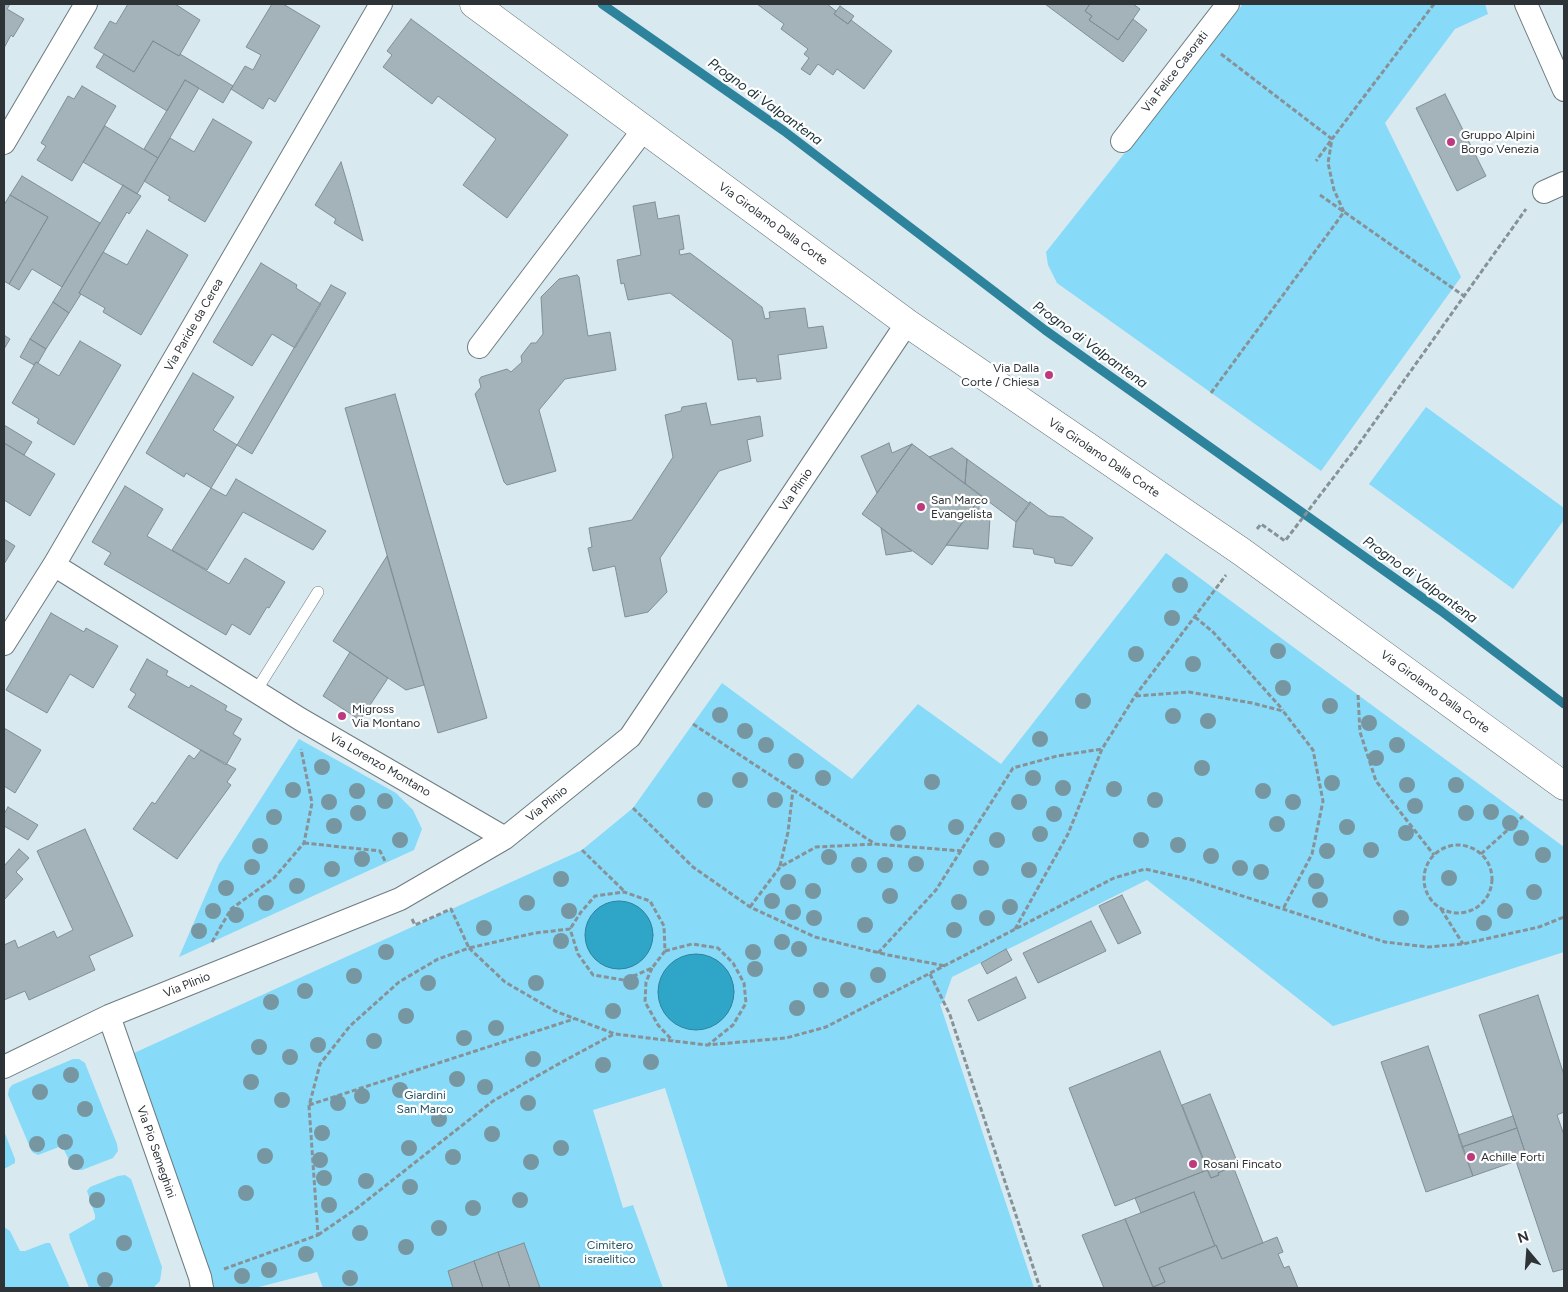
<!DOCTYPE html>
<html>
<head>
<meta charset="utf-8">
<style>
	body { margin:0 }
	#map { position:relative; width:1568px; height:1292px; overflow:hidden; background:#d8e9f0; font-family:Figtree,sans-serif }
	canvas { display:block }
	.frame { position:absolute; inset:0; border:5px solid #2d3336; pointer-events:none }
	.north { position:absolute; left:1503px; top:1227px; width:50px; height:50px; -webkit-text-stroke:4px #fff; paint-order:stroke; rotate:342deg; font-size:14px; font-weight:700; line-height:20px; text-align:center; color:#2d3336 }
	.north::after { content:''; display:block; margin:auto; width:18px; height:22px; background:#2d3336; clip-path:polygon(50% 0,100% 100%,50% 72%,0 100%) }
</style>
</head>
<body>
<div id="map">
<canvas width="1568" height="1292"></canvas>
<div class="frame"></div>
<div class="north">N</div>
</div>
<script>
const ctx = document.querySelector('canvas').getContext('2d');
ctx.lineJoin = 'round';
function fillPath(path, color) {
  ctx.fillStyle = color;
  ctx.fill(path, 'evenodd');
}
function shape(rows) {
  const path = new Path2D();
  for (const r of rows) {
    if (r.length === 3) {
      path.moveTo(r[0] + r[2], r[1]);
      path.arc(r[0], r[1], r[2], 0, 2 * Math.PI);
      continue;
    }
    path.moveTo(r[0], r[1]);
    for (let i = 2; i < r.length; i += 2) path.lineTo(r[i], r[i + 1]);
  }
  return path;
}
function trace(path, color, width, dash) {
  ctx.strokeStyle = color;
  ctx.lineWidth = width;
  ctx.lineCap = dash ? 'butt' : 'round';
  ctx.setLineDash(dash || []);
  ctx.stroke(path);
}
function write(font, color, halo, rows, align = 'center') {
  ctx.font = font + ' Figtree,sans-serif';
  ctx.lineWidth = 4.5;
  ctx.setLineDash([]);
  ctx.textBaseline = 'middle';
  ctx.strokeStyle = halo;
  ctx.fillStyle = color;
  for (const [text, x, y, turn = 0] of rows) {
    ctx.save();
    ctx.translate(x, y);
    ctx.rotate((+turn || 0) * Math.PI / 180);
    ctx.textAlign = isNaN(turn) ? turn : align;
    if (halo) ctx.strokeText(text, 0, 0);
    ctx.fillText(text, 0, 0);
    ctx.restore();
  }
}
const green = shape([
	[1243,4,1485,4,1488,14,1455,29,1385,123,1461,277,1321,471,1057,283,1048,265,1046,252],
	[1426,407,1564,508,1564,520,1513,589,1369,484],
	[1166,553,1564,847,1564,952,1333,1026,1147,880,952,977,943,1003,940,1004,1034,1288,728,1288,665,1088,593,1110,623,1208,633,1205,663,1288,323,1288,317,1272,255,1288,214,1288,134,1053,582,850,633,808,722,683,852,779,918,704,1001,764],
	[299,739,396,793,413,810,422,829,414,850,179,957,219,864],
	[73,1059,79,1059,85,1063,117,1144,118,1151,113,1158,82,1170,76,1170,72,1166,63,1148,59,1147,38,1155,32,1152,8,1095,9,1089,12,1085],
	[4,1131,15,1159,15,1163,4,1169],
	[125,1175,131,1179,162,1267,160,1281,153,1288,89,1288,70,1239,69,1234,95,1219,95,1215,87,1191,90,1187,118,1176],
	[4,1227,10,1231,20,1251,25,1251,46,1243,50,1243,70,1288,4,1288]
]);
const water = shape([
	[619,935,34],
	[696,992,38]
]);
const stream = shape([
	[602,4,784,131,1045,330,1441,611,1564,704]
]);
const building = shape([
	[4,4,10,4,7,9,24,19,13,37,11,35,4,48,4,4],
	[128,4,175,4,200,20,179,56,153,41,134,72,94,48,110,21,116,24,128,4],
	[272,4,283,4,320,26,275,102,269,98,263,109,231,89,245,66,253,70,261,55,246,47,272,4],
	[757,4,827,4,836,11,834,14,848,24,851,20,892,51,864,89,837,69,833,75,818,64,810,75,801,69,809,58,804,54,808,49,781,29,784,24,757,4],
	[1045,4,1090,4,1085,11,1092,16,1089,20,1118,40,1133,19,1147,30,1123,62,1045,4],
	[1090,4,1133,4,1140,9,1118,40,1089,20,1092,16,1085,11,1090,4],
	[840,6,854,16,848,24,834,14,840,6],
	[411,19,568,135,507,218,463,185,496,139,438,96,432,104,383,67,392,55,387,51,411,19],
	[153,41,179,56,180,54,233,86,223,103,185,80,167,111,96,67,104,54,134,72,153,41],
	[185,80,199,88,158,158,144,149,185,80],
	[82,86,116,106,72,181,37,160,46,146,41,143,68,96,74,99,82,86],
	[1445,94,1486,176,1457,191,1416,108,1445,94],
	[213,119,252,142,205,222,168,200,170,197,144,181,170,138,194,152,213,119],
	[105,126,158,158,137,194,83,162,105,126],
	[341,162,349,189,363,241,334,223,336,219,315,205,341,162],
	[22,176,100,223,62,287,32,269,19,290,9,284,48,217,10,195,22,176],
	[123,185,141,196,129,214,127,212,79,293,81,294,69,313,53,302,123,185],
	[10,195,48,217,9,284,4,281,4,205,10,195],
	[655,202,658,219,679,215,684,249,679,250,680,255,690,253,762,307,765,319,770,318,769,312,805,308,808,328,823,326,827,348,778,355,781,379,757,382,756,378,738,380,732,340,670,293,628,300,624,283,621,284,617,260,641,255,633,206,655,202],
	[147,230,188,255,141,335,103,312,105,308,79,293,103,252,127,265,147,230],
	[261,263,297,285,296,288,321,304,295,348,272,334,252,366,213,342,261,263],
	[577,275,579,277,588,336,610,332,616,370,565,379,539,410,556,471,507,485,504,482,475,394,481,387,479,380,481,377,507,369,511,372,522,362,521,356,531,343,536,343,543,334,541,297,559,279,577,275],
	[331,285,346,293,252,454,237,445,331,285],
	[53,302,69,313,46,349,30,339,53,302],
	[4,335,10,339,4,349,4,335],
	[30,339,46,349,38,363,36,362,34,365,20,357,30,339],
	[80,341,121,365,74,445,37,423,39,419,12,403,36,362,59,376,80,341],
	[193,373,234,397,213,430,237,445,211,488,186,473,184,477,146,453,193,373],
	[395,394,487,718,438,733,345,408,395,394],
	[706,403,711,425,760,416,763,436,747,440,751,461,719,471,660,558,667,592,648,612,625,617,615,566,593,571,588,548,592,547,589,528,632,520,673,457,665,415,681,411,682,407,706,403],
	[4,425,32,442,24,455,4,443,4,425],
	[4,443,55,474,30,516,4,500,4,443],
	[889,443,892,453,912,444,877,493,861,456,889,443],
	[912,444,982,496,932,565,862,514,912,444],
	[952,448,967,459,965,484,929,457,952,448],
	[967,459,1030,504,1016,522,965,484,967,459],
	[236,479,326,531,313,550,243,512,207,570,172,550,211,488,226,496,236,479],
	[125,486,163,509,147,536,229,584,245,558,285,582,269,608,267,607,250,635,232,624,226,635,104,564,111,553,92,542,125,486],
	[979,499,979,517,990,518,988,549,946,545,979,499],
	[1030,502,1049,516,1063,517,1093,538,1072,566,1055,563,1054,558,1034,554,1033,549,1013,547,1016,522,1030,502],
	[881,528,912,551,886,555,881,528],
	[4,539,15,546,4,564,4,539],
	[387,556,424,685,406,690,333,641,387,556],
	[51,613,84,632,86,628,118,646,93,688,70,674,47,713,6,690,51,613],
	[350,652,388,678,360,720,323,696,350,652],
	[147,659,168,671,166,675,189,688,191,685,227,706,225,710,242,719,233,734,241,739,226,765,128,707,136,694,130,690,147,659],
	[4,728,41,750,15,793,4,786,4,728],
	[201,750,236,769,227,782,231,785,177,859,133,829,152,802,155,804,189,755,194,759,201,750],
	[8,807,38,825,28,840,4,826,4,814,8,807],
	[85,829,133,936,89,956,95,970,29,1000,25,991,4,1000,4,945,15,940,18,948,54,931,57,938,73,930,37,851,85,829],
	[19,849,29,858,16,872,23,879,4,900,4,866,19,849],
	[1122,895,1141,933,1118,944,1099,906,1122,895],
	[1091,921,1106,951,1038,983,1023,953,1091,921],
	[1006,949,1012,960,987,974,981,963,1006,949],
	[1016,977,1026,998,978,1021,968,1000,1016,977],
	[1538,995,1564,1075,1564,1112,1557,1115,1564,1135,1564,1269,1553,1272,1515,1158,1526,1155,1479,1015,1538,995],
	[1428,1046,1473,1176,1426,1192,1381,1062,1428,1046],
	[1160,1051,1207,1170,1115,1206,1069,1088,1160,1051],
	[1210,1094,1238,1164,1218,1173,1219,1175,1211,1178,1182,1105,1210,1094],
	[1513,1116,1517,1128,1462,1147,1458,1135,1513,1116],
	[1517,1128,1526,1155,1515,1158,1516,1161,1473,1176,1462,1147,1517,1128],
	[1233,1166,1263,1243,1222,1259,1216,1245,1215,1246,1194,1192,1141,1213,1135,1198,1207,1170,1211,1178,1219,1175,1218,1173,1233,1166],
	[1194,1192,1215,1246,1159,1268,1165,1282,1153,1287,1125,1219,1194,1192],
	[1125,1219,1153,1287,1165,1282,1159,1268,1216,1245,1222,1259,1277,1237,1283,1252,1278,1254,1284,1268,1289,1266,1298,1288,1104,1288,1082,1235,1125,1219],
	[524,1243,540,1288,510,1288,498,1252,524,1243],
	[498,1252,510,1288,483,1288,474,1261,498,1252],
	[474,1261,483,1288,453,1288,448,1271,474,1261]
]);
const path = shape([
	[1221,54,1332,139,1316,161],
	[1320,195,1464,296],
	[1211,393,1344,212,1334,190,1328,163,1332,139,1434,4],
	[1257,529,1261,524,1285,541,1356,448,1526,209],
	[1195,617,1213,632,1283,710],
	[1358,695,1360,732,1376,781,1434,855],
	[1136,696,1189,692,1252,703,1283,711,1313,750,1323,801,1312,854,1283,909],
	[693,724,875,844],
	[633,808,693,867,750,907,815,937,888,955,946,966],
	[304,843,380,851,386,863],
	[1458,879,34],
	[582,850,624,891],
	[1481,854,1523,816],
	[780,866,788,832,793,790],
	[750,907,780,867,816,847,875,844,962,851],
	[1441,909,1463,944],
	[412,919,415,925,451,909,469,948,535,933,570,929,578,954,593,975,624,980,652,968,665,951,664,926,650,901,624,892,595,896,581,912,570,929],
	[1015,929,1068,834,1102,749,1135,696,1226,575],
	[212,942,231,909,274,878,304,843,312,803,301,749],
	[665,951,692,944,718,948,733,963,744,983,746,1003,733,1025,708,1045],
	[878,953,936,890,1013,768,1057,756,1102,749],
	[652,968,646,982,645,1002,658,1025,673,1041],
	[930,974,950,1015,1040,1288],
	[309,1105,574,1019],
	[318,1235,356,1209,493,1101,562,1062,614,1034],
	[224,1269,318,1235,309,1106,320,1064,350,1026,399,982,438,959,469,948,505,982,555,1011,615,1034,707,1045,786,1038,826,1027,1114,878,1145,869,1193,880,1385,942,1428,947,1463,944,1539,927,1564,917]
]);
const lane = shape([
	[256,691,318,592]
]);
const street = shape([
	[1526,4,1564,90],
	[1122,141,1228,4],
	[4,143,86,4],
	[1544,192,1564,183],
	[479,347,644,129],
	[54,565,300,719,505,838],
	[4,644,54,565,381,4],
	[109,1016,200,1277,202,1288],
	[4,1067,109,1016,400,899,505,838,630,737,907,323]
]);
const secondary = shape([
	[474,4,907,323,1242,552,1564,786]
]);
const trees = [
	[1180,585],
	[1172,618],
	[1278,651],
	[1136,654],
	[1193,664],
	[1283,688],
	[1083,701],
	[1330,706],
	[720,715],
	[1173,716],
	[1208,721],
	[1369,723],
	[745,731],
	[1040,739],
	[766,745],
	[1397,745],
	[1376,758],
	[796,761],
	[322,767],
	[1202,768],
	[823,778],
	[1033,778],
	[740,780],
	[932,782],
	[1332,783],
	[1407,785],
	[1456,785],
	[1063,788],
	[1114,789],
	[293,790],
	[357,791],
	[1263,791],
	[705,800],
	[775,800],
	[1155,800],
	[385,801],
	[329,802],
	[1019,802],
	[1293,802],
	[1415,806],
	[1491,812],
	[358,813],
	[1466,813],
	[1054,814],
	[274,817],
	[1510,823],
	[1277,824],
	[334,826],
	[956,827],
	[1347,827],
	[898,833],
	[1406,833],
	[1040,834],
	[1521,838],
	[400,840],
	[997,840],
	[1141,840],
	[1178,845],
	[260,846],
	[1371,850],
	[1327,851],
	[1543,855],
	[1211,856],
	[829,857],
	[362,859],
	[916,864],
	[859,865],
	[885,865],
	[252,867],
	[981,868],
	[1240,868],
	[332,869],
	[1029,870],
	[1261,872],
	[1449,878],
	[561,879],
	[1316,881],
	[788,882],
	[297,886],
	[226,888],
	[813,891],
	[1534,892],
	[890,896],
	[1320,900],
	[772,901],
	[959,902],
	[266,903],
	[527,903],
	[1010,907],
	[213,911],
	[569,911],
	[1505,911],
	[793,912],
	[236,915],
	[814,918],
	[987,918],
	[1401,918],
	[1484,923],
	[865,925],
	[484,928],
	[954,930],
	[199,931],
	[561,941],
	[782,942],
	[799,949],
	[386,952],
	[753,952],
	[755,969],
	[878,975],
	[354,976],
	[631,982],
	[428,983],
	[536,983],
	[821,990],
	[848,990],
	[305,991],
	[271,1002],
	[797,1008],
	[613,1011],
	[406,1016],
	[496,1028],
	[464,1038],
	[374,1041],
	[318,1045],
	[259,1047],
	[290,1057],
	[533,1059],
	[651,1062],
	[603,1065],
	[71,1075],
	[457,1079],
	[251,1082],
	[485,1087],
	[400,1090],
	[40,1092],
	[362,1096],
	[282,1100],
	[338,1103],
	[528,1103],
	[85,1109],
	[439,1119],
	[322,1133],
	[492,1134],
	[65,1142],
	[37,1144],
	[409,1148],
	[561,1148],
	[265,1156],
	[453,1157],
	[320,1160],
	[76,1162],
	[531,1162],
	[324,1178],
	[366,1181],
	[410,1187],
	[246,1193],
	[97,1200],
	[520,1200],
	[329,1205],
	[473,1208],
	[439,1228],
	[360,1233],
	[124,1243],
	[406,1247],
	[306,1254],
	[269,1270],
	[242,1276],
	[350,1278],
	[105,1280]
];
const markers = [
	[1451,142,5,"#bd3a81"],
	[1049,375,5,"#bd3a81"],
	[921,507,5,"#bd3a81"],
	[342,716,5,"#bd3a81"],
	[1471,1157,5,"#bd3a81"],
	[1193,1164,5,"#bd3a81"]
];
const streetNames = [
	["Via Felice Casorati",1175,72,-52],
	["Via Girolamo Dalla Corte",773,224,36],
	["Via Paride da Cerea",194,325,-60],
	["Via Girolamo Dalla Corte",1104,458,34],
	["Via Plinio",796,490,-56],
	["Via Girolamo Dalla Corte",1435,692,36],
	["Via Lorenzo Montano",380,765,30],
	["Via Plinio",547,804,-39],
	["Via Plinio",187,985,-22],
	["Via Pio Semeghini",156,1152,71]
];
const poiNames = [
	["Gruppo Alpini",1461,135],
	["Borgo Venezia",1461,149],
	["Via Dalla",1039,368,"right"],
	["Corte / Chiesa",1039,382,"right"],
	["San Marco",931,500],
	["Evangelista",931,514],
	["Migross",352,709],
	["Via Montano",352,723],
	["Achille Forti",1481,1157],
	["Rosani Fincato",1203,1164]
];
const parkNames = [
	["Giardini",425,1095],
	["San Marco",425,1109],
	["Cimitero",610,1245],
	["israelitico",610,1259]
];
const waterNames = [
	["Progno di Valpantena",765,102,36],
	["Progno di Valpantena",1090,345,36],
	["Progno di Valpantena",1420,580,36]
];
fillPath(green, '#87daf8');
fillPath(water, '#2fa5c8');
trace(water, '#2e839c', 1);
trace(stream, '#2e839c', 9);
fillPath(building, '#a3b3b9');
trace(building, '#808f95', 1);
trace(lane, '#6c7c81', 12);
trace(street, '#6c7c81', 24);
trace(secondary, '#6c7c81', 29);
trace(path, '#869297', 3, [5, 2.5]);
trace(lane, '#fff', 11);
trace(street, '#fff', 22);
trace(secondary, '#fff', 28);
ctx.fillStyle = '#7697a2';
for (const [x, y] of trees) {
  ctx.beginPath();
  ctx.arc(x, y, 8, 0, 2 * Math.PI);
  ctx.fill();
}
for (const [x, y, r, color] of markers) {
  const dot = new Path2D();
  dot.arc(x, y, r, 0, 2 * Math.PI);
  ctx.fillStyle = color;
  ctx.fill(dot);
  trace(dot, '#fff', 2);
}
write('12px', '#2d3336', '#fff', streetNames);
write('12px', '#2d3336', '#fff', poiNames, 'left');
write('12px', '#255463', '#fff', parkNames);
write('italic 14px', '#1b2f36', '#fff', waterNames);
</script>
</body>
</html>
